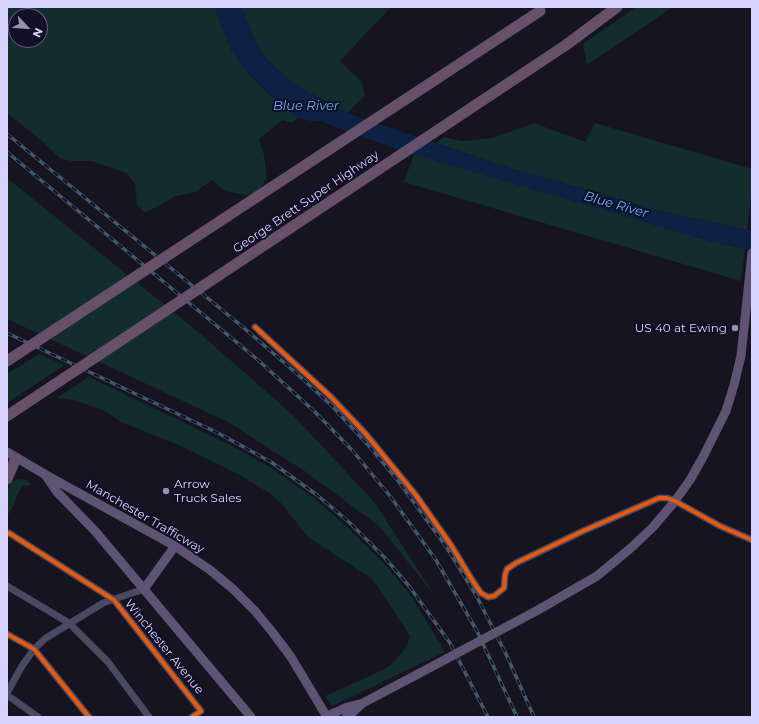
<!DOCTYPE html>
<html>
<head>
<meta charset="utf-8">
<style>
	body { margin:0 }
	#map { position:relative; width:759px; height:724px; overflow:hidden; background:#161421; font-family:Montserrat,sans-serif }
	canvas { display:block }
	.frame { position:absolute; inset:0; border:8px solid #d9d4ff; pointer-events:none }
	.north { position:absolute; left:8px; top:8px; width:40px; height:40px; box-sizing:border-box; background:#130f26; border:1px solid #625e7d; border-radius:50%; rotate:116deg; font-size:11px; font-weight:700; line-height:16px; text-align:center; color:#d9d4ff }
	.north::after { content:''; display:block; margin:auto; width:14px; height:18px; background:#9591b1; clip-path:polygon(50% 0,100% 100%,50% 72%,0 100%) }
</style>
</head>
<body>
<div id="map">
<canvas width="759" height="724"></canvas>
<div class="frame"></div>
<div class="north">N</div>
</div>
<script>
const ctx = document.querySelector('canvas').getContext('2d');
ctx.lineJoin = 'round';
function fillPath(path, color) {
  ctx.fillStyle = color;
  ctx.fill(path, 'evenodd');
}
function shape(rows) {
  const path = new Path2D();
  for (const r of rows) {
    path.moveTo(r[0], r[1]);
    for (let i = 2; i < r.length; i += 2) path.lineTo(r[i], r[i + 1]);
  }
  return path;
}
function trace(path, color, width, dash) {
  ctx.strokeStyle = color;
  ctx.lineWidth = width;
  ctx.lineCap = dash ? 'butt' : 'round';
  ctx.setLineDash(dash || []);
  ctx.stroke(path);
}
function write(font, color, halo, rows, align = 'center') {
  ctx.font = font + ' Montserrat,sans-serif';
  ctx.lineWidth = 4;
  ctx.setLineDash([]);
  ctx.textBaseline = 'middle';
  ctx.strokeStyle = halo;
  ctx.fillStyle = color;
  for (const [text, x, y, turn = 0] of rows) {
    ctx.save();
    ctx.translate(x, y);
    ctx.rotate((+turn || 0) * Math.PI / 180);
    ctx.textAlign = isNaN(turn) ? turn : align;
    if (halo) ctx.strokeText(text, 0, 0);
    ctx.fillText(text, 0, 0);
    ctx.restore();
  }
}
const green = shape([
	[7,7,215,7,230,48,247,72,269,94,298,117,293,123,282,120,259,139,264,155,267,177,259,191,245,195,225,191,212,180,195,192,176,196,145,213,137,205,135,183,126,173,92,161,72,161,61,159,42,141,7,113],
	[16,16,40,16,40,40,16,40],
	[241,7,391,7,340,61,362,82,365,96,347,113,299,87,282,74,266,58,255,41],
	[636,7,673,7,587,65,583,44],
	[534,123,585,142,595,123,752,169,752,188,747,230,661,211,496,164,436,143,444,137,462,141,493,138],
	[414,154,706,240,745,249,741,281,404,182],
	[7,178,196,330,294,416,375,503,435,596,379,526,306,472,228,422,7,319],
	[39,354,65,365,7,403,7,374],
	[89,377,232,446,271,468,314,498,348,528,388,568,412,597,445,652,332,706,325,696,385,669,394,662,407,646,410,636,378,587,372,579,308,537,281,503,271,494,238,474,174,443,121,422,107,412,86,404,70,399,56,398],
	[19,479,27,480,31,485,23,486,17,495,14,505,7,516,7,489,13,481]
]);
const water = shape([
	[215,7,241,7,255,41,266,58,282,74,299,87,347,113,496,164,661,211,752,231,752,250,706,240,396,149,320,121,310,121,298,117,269,94,247,72,230,48]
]);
const minor = shape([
	[255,327,330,396,365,433,415,494,451,545,474,583,481,593,488,597,494,596,504,588,505,575,507,569,516,563,583,531,659,498,667,498,675,501,720,526,752,540],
	[9,533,114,600,201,711,192,717],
	[7,586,69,623,108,662,149,717],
	[7,634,34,649,89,717],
	[7,693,22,666,34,649,46,638,103,603,144,589],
	[7,695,38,717]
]);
const major = shape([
	[7,452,46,475,175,546,210,570,233,589,255,611,273,633,291,657,327,717],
	[46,476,57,492,95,531,251,717],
	[144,589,175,546],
	[538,610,597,576,632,547,653,527,675,501,690,480,703,457,726,411,734,385,741,356,752,253],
	[332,714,347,707,363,703,418,674],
	[346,717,351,714,362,704]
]);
const highway = shape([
	[566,45,617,7],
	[7,479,16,458]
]);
const rail = shape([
	[7,134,238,323,295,372,332,406,368,445,399,482,447,548,477,597,506,654,534,717],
	[7,152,258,360,314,411,352,450,390,496,436,560,477,631,517,717],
	[7,333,218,433,271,462,317,495,349,522,385,558,409,586,450,643,488,717]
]);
const majorBridge = shape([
	[418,674,538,610],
	[326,717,332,714]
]);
const highwayBridge = shape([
	[7,361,540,11],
	[7,416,566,45]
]);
const cycleway = shape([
	[255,327,330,396,365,433,415,494,451,545,474,583,481,593,488,597,494,596,504,588,505,575,507,569,516,563,583,531,659,498,667,498,675,501,720,526,752,540],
	[9,533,114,600,201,711,192,717],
	[7,634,34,649,89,717]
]);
const markers = [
	[735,328,4,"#9591b1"],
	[166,491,4,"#9591b1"]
];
const streetNames = [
	["George Brett Super Highway",306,202,-34],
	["Manchester Trafficway",145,517,30],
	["Winchester Avenue",164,647,51]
];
const poiNames = [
	["US 40 at Ewing",727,328],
	["Arrow",174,484,"left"],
	["Truck Sales",174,498,"left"]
];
const waterNames = [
	["Blue River",306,106],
	["Blue River",616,205,16]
];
fillPath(green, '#132c2d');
fillPath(water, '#0d2144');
trace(minor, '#4a4962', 7);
trace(major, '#5e5373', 9);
trace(highway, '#67516a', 11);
trace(rail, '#43596b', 3.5);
trace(rail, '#130f26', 2, [6]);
trace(majorBridge, '#5e5373', 9);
trace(highwayBridge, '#67516a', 11);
trace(cycleway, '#e8590c', 4);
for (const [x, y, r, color] of markers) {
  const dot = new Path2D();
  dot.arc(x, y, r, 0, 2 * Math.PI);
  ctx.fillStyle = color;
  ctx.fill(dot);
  trace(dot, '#130f26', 1.5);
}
write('12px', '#d9d4ff', '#130f26', streetNames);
write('12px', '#d9d4ff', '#130f26', poiNames, 'right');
write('italic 13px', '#62b6ff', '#130f26', waterNames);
</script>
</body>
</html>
